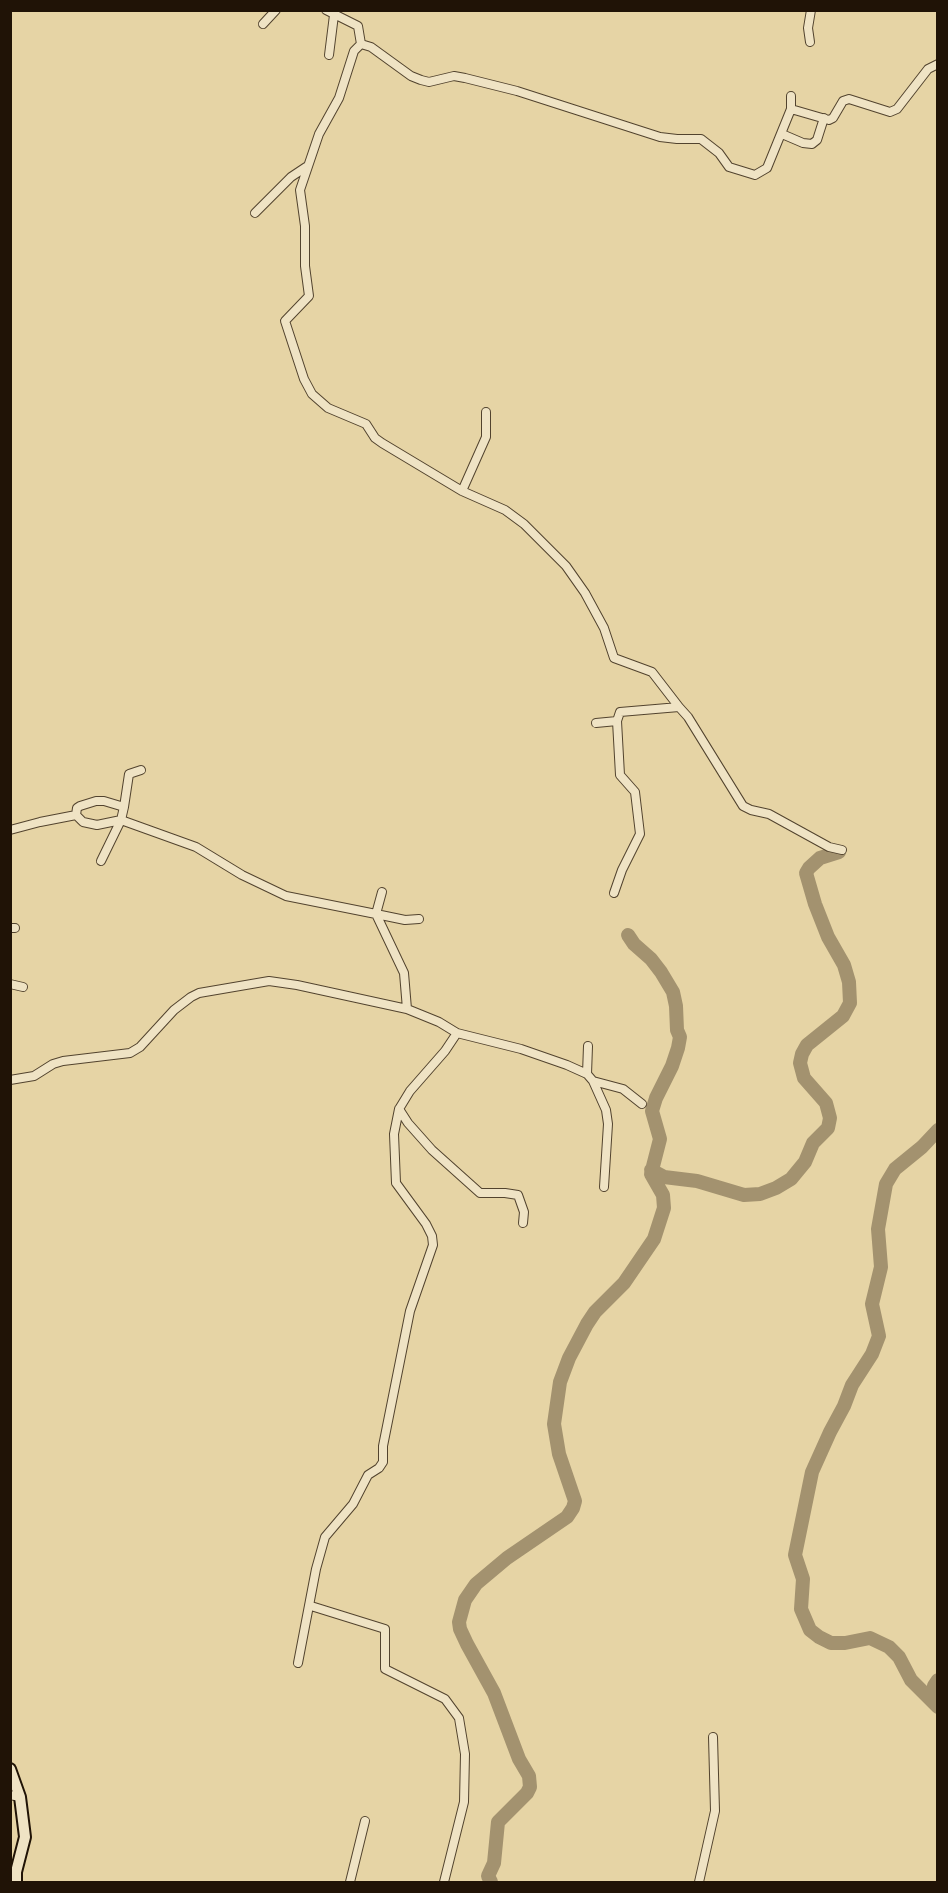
<!DOCTYPE html>
<html>
<head>
<meta charset="utf-8">
<style>
	body { margin:0 }
	#map { position:relative; width:948px; height:1893px; overflow:hidden; background:#e6d4a5; font-family:"Libre Caslon Text",serif }
	canvas { display:block }
	.frame { position:absolute; inset:0; border:12px solid #201306; pointer-events:none }
</style>
</head>
<body>
<div id="map">
<canvas width="948" height="1893"></canvas>
<div class="frame"></div>
</div>
<script>
const ctx = document.querySelector('canvas').getContext('2d');
ctx.lineJoin = 'round';
function shape(rows) {
  const path = new Path2D();
  for (const r of rows) {
    path.moveTo(r[0], r[1]);
    for (let i = 2; i < r.length; i += 2) path.lineTo(r[i], r[i + 1]);
  }
  return path;
}
function trace(path, color, width, dash) {
  ctx.strokeStyle = color;
  ctx.lineWidth = width;
  ctx.lineCap = dash ? 'butt' : 'round';
  ctx.setLineDash(dash || []);
  ctx.stroke(path);
}
const river = shape([
	[938,1130,922,1147,895,1169,886,1184,878,1229,881,1267,872,1304,879,1336,872,1354,852,1385,844,1406,830,1432,812,1472,795,1555,803,1579,801,1609,810,1630,819,1637,831,1643,845,1643,870,1638,889,1647,899,1657,911,1680,938,1707],
	[651,1170,664,1177,697,1181,744,1195,760,1194,776,1188,791,1179,805,1162,813,1143,828,1128,830,1118,826,1103,804,1078,800,1063,802,1054,807,1045,843,1016,850,1003,849,982,844,965,828,937,815,904,806,873,809,868,820,858,839,852],
	[932,1701,934,1686,938,1680],
	[491,1882,488,1876,494,1863,498,1822,527,1793,530,1787,529,1776,519,1759,494,1693,467,1644,460,1629,459,1622,465,1600,476,1584,507,1558,567,1517,573,1508,575,1501,559,1454,554,1424,560,1382,569,1358,587,1324,595,1312,624,1283,654,1239,664,1208,663,1195,651,1174,660,1139,652,1111,656,1098,672,1066,678,1048,680,1037,677,1030,676,1006,673,992,661,972,651,959,634,944,628,935]
]);
const street = shape([
	[326,10,358,26,361,44],
	[263,24,276,10],
	[810,42,808,28,811,10],
	[329,55,334,15],
	[791,96,791,109],
	[782,134,803,143,812,144,817,140,824,118],
	[255,213,291,177,306,167],
	[462,491,486,437,486,412],
	[679,707,652,672,614,658,604,628,585,593,566,566,524,524,505,510,462,491,382,443,375,438,366,424,328,408,312,394,304,379,285,321,309,296,305,266,305,226,300,190,319,134,339,98,354,51,361,44,371,47,411,76,421,80,429,82,454,76,465,78,517,91,660,137,677,139,701,139,719,153,729,167,755,175,767,168,791,109,829,120,833,118,843,101,849,99,890,112,897,109,928,69,938,64],
	[596,723,617,721],
	[76,815,83,822,97,825,121,820,196,847,242,875,286,896,376,914,404,973,407,1009],
	[10,830,40,822,76,815,77,808,80,806,96,801,104,801,124,807,129,774,141,770],
	[101,861,121,820,124,807],
	[382,892,376,914,405,920,419,919],
	[614,893,622,870,640,834,635,792,620,775,617,721,620,712,679,707,688,717,743,806,751,810,769,814,829,847,842,850],
	[10,928,15,928],
	[10,984,23,987],
	[457,1033,445,1051,410,1091,399,1109,408,1123,432,1150,480,1193,505,1193,518,1195,524,1212,523,1223],
	[587,1074,588,1046],
	[10,1080,34,1076,53,1064,63,1061,130,1053,140,1047,174,1010,191,997,199,993,269,981,297,985,407,1009,439,1022,457,1033,521,1049,567,1065,587,1074,593,1081,623,1089,642,1104],
	[593,1081,606,1110,608,1124,604,1187],
	[311,1606,385,1629,385,1669,445,1699,459,1718,465,1754,464,1802,444,1882],
	[298,1663,316,1569,325,1537,353,1504,368,1475,379,1468,383,1462,383,1446,410,1311,433,1245,432,1236,426,1224,396,1183,394,1134,399,1109],
	[10,1795,20,1797],
	[350,1882,365,1821],
	[699,1882,715,1811,713,1737]
]);
const secondary = shape([
	[10,1769,20,1797,25,1837,16,1872,16,1882]
]);
trace(river, '#a3926f', 14);
trace(street, '#52432e', 10);
trace(secondary, '#201306', 14);
trace(street, '#efe3c4', 8);
trace(secondary, '#efe3c4', 10);
</script>
</body>
</html>
